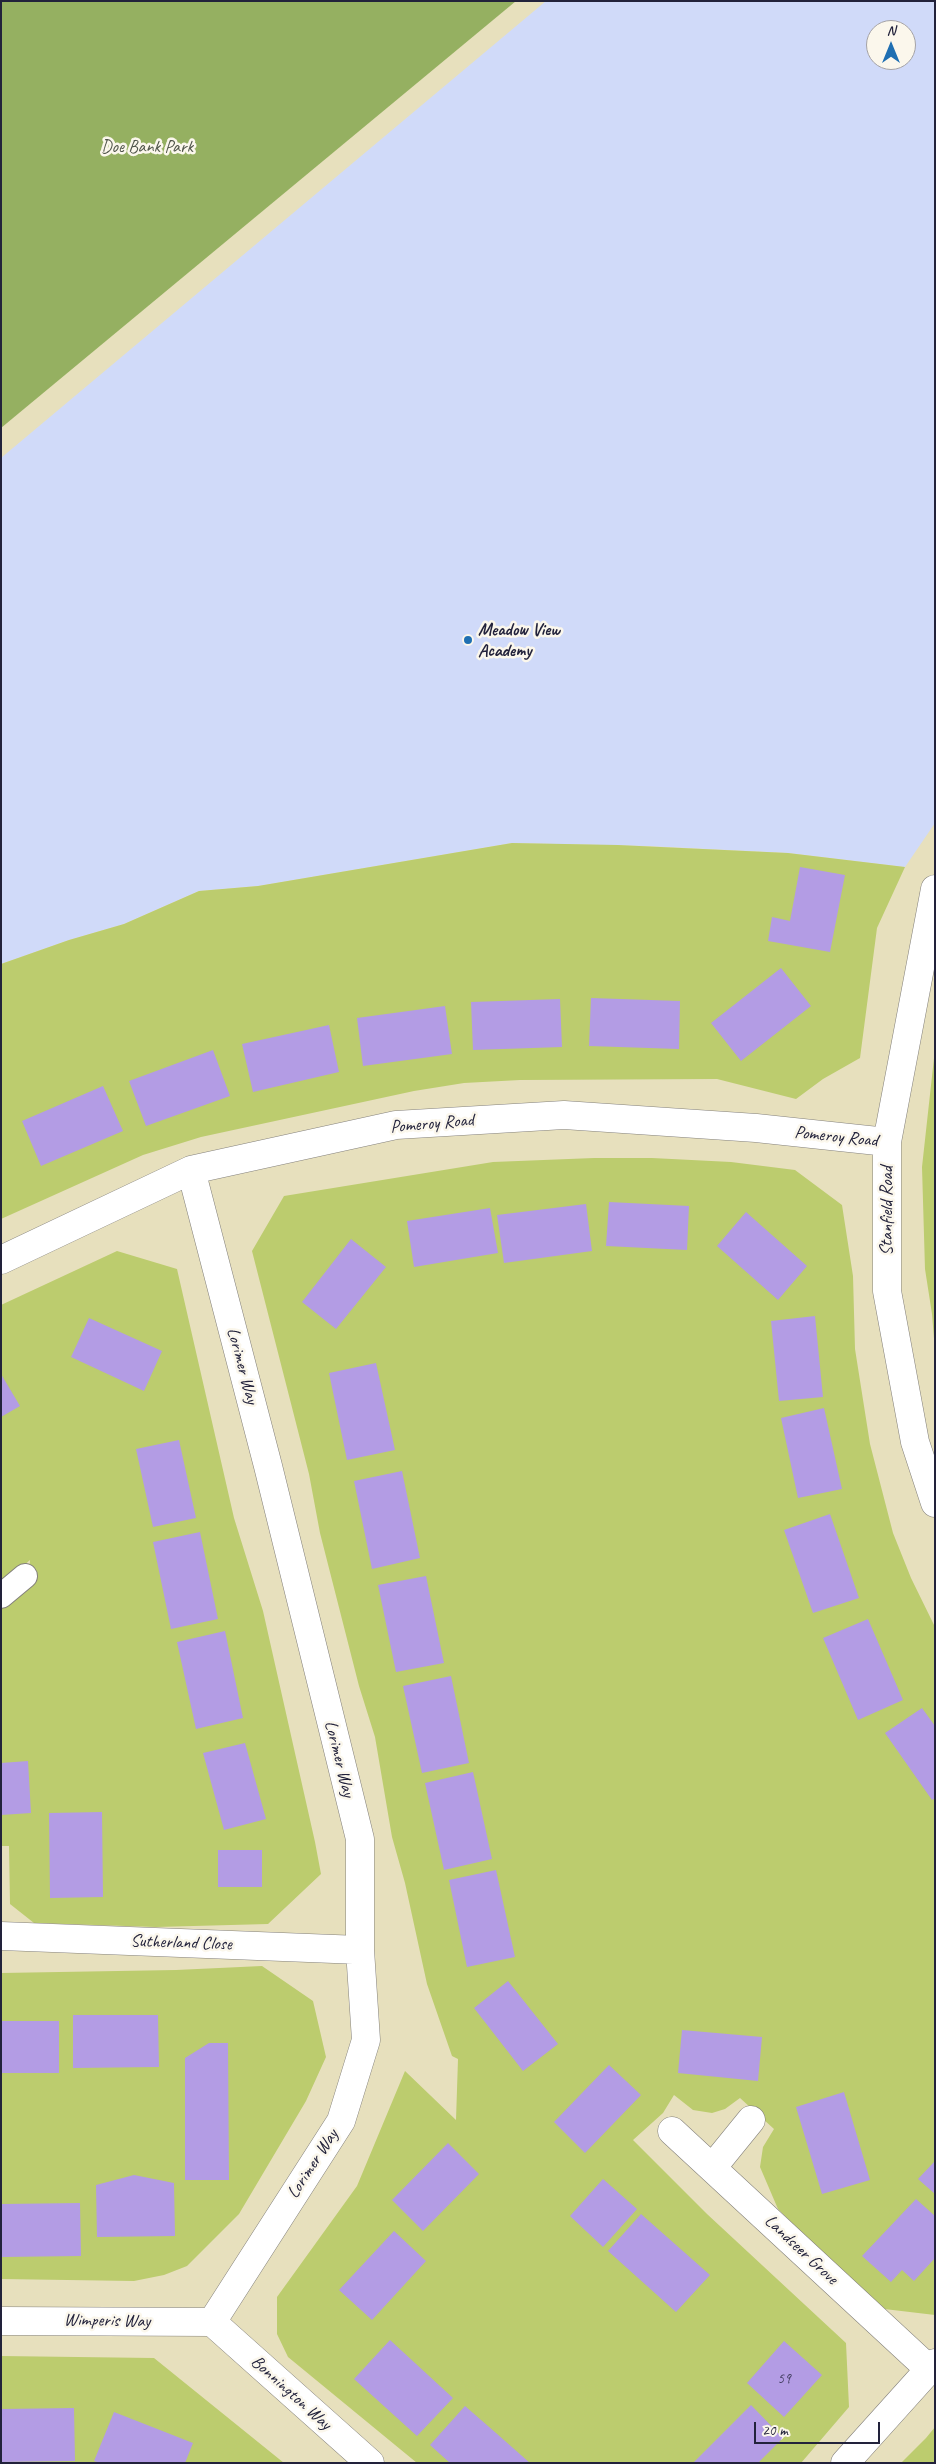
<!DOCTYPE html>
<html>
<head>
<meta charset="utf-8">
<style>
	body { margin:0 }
	#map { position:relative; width:936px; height:2464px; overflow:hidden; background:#e7e0bd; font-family:Caveat,sans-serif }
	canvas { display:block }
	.frame { position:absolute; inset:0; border:2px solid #22223b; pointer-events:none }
	.north { position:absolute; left:866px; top:20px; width:50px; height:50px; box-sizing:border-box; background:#fbf7ec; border:1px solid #a4a2a5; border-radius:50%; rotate:0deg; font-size:14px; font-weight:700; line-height:20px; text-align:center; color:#22223b }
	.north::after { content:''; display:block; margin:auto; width:18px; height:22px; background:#1f6fb2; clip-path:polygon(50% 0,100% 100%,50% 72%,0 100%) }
	.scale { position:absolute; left:754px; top:2422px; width:126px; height:22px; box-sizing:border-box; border:2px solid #22223b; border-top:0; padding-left:6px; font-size:15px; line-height:18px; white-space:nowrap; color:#22223b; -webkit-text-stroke:4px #fbf7ec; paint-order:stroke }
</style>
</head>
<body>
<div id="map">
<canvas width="936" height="2464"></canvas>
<div class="frame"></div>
<div class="north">N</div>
<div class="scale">20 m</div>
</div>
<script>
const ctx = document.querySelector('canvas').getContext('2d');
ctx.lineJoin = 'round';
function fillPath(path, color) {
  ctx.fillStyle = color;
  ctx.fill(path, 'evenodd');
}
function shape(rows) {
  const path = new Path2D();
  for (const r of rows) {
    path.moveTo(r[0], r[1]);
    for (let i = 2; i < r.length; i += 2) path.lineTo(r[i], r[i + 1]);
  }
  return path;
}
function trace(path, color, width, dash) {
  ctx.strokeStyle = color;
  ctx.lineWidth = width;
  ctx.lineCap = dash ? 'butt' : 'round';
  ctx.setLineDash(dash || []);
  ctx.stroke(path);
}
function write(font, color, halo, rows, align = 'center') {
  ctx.font = font + ' Caveat,sans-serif';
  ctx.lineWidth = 5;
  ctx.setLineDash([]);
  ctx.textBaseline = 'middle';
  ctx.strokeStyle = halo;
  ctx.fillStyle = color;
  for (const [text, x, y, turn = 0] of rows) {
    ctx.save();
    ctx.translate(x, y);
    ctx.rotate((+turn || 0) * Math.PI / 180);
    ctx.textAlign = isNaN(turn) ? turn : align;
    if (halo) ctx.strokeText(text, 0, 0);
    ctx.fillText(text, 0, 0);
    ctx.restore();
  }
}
const built = shape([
	[546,1,935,1,935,823,905,867,788,853,647,846,512,843,258,886,199,891,124,924,69,940,1,964,1,458],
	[876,30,906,30,906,60,876,60]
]);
const green = shape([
	[512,843,618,845,788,853,905,867,877,928,860,1058,823,1079,796,1099,717,1079,520,1080,464,1083,414,1091,201,1137,143,1155,1,1219,1,964,69,940,124,924,199,891,258,886],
	[935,1049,935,1351,932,1314,925,1269,922,1167],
	[594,1158,652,1158,731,1162,795,1170,842,1205,853,1276,855,1349,870,1444,893,1533,911,1578,935,1627,935,2315,876,2308,778,2209,760,2167,763,2147,774,2129,740,2098,725,2109,712,2113,693,2110,674,2095,663,2113,633,2140,707,2214,846,2343,849,2407,801,2463,417,2463,288,2357,277,2334,277,2297,357,2186,405,2071,456,2120,458,2059,452,2056,427,1984,405,1883,392,1837,375,1737,359,1686,320,1533,309,1474,252,1251,284,1196,493,1162],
	[117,1251,177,1269,234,1518,263,1611,315,1842,321,1874,268,1924,156,1927,34,1923,10,1904,9,1846,1,1846,1,1609,28,1585,30,1560,12,1576,1,1581,1,1305],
	[262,1966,313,2001,326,2057,306,2101,239,2214,187,2266,164,2275,134,2281,1,2279,1,1973,176,1970],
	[1,2356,154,2358,284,2463,1,2463],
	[935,2427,935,2463,901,2463,926,2438]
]);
const forest = shape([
	[1,1,516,1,1,428]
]);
const building = shape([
	[800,867,845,875,830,952,768,941,772,917,790,921],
	[781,968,811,1006,741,1061,711,1023],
	[591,998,680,1001,679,1049,589,1046],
	[560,999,562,1047,473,1050,471,1002],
	[445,1006,452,1054,363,1066,357,1018],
	[329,1025,339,1072,253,1092,242,1044],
	[213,1050,230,1096,146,1126,129,1081],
	[103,1086,123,1131,41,1166,22,1121],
	[609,1202,689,1206,687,1250,606,1246],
	[586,1204,592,1251,504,1263,497,1215],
	[490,1208,498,1253,414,1267,407,1221],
	[746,1212,807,1266,778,1300,717,1246],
	[351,1239,386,1267,336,1329,302,1302],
	[815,1316,823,1397,779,1401,771,1321],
	[89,1318,162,1351,144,1391,71,1357],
	[376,1363,395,1450,347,1460,329,1373],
	[1,1374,20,1406,1,1417],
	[824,1408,842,1489,798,1498,781,1418],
	[179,1440,196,1518,153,1527,136,1449],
	[402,1471,420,1558,372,1569,354,1481],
	[830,1514,859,1598,813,1613,784,1530],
	[200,1532,218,1619,171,1629,153,1542],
	[426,1576,444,1663,396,1672,378,1585],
	[868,1619,903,1700,858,1720,823,1638],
	[225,1631,243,1718,196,1729,177,1642],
	[451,1676,469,1763,422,1773,403,1686],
	[922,1708,935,1726,935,1798,932,1800,885,1733],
	[245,1743,266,1819,224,1830,203,1753],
	[28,1761,31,1813,1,1815,1,1763],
	[473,1772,492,1859,444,1870,425,1783],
	[102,1812,103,1897,50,1898,49,1813],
	[218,1850,262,1850,262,1887,218,1887],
	[496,1870,515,1957,467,1967,449,1880],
	[508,1981,558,2044,523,2071,474,2008],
	[73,2015,158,2015,159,2067,73,2068],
	[1,2021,59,2021,59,2073,1,2073],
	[682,2030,762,2037,758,2081,678,2073],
	[209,2043,228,2043,229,2180,185,2180,185,2058],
	[609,2065,641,2095,585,2153,554,2122],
	[844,2092,870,2180,822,2194,796,2107],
	[448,2143,479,2174,423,2231,392,2200],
	[934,2162,935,2163,935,2194,918,2179],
	[134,2175,174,2183,175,2236,97,2237,96,2185],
	[603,2179,637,2209,603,2247,570,2216],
	[916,2199,935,2216,935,2258,914,2281,902,2270,891,2282,862,2256],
	[80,2203,81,2256,2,2257,2,2204],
	[641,2214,710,2275,676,2312,608,2251],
	[394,2231,426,2261,372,2320,339,2290],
	[390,2340,453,2398,417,2436,354,2379],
	[784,2341,822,2375,784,2417,747,2383],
	[751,2405,783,2438,758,2463,693,2463],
	[465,2406,496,2433,530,2463,450,2463,430,2445],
	[74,2408,75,2461,1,2462,1,2409],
	[114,2412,193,2443,185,2463,100,2463,94,2461]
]);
const service = shape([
	[1,1596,25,1576]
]);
const minor = shape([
	[935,889,887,1142,887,1291,915,1442,935,1503],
	[191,1170,268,1466,360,1839,360,1950,366,2040,341,2121,212,2322],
	[1,1260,191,1170,396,1125,564,1115,756,1128,887,1142],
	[1,1936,360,1950],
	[672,2131,929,2369],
	[712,2168,751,2120],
	[1,2321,212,2322],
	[212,2322,370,2463],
	[845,2463,935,2363]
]);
const markers = [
	[468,640,5,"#1f6fb2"]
];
const numberNames = [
	["59",784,2379]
];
const parkNames = [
	["Doe Bank Park",147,147]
];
const poiNames = [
	["Meadow View",478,630],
	["Academy",478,651]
];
const streetNames = [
	["Pomeroy Road",432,1124,-5],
	["Pomeroy Road",836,1137,6],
	["Stanfield Road",887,1211,-90],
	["Lorimer Way",242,1366,75],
	["Lorimer Way",339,1759,76],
	["Sutherland Close",181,1943,2],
	["Lorimer Way",313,2164,-57],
	["Landseer Grove",801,2250,43],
	["Wimperis Way",107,2321,1],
	["Bonnington Way",291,2393,42]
];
fillPath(built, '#d0daf9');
fillPath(green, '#bccc6e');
fillPath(forest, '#95b061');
fillPath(building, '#b39ce4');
trace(service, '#84817c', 26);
trace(minor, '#84817c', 29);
trace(service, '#fff', 24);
trace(minor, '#fff', 28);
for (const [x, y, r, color] of markers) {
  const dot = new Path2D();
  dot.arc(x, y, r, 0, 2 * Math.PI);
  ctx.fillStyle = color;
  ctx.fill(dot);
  trace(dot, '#fbf7ec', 2);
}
write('15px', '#464065', null, numberNames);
write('18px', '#50554a', '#fbf7ec', parkNames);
write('bold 18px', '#22223b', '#fbf7ec', poiNames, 'left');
write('18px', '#22223b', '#fbf7ec', streetNames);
</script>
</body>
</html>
